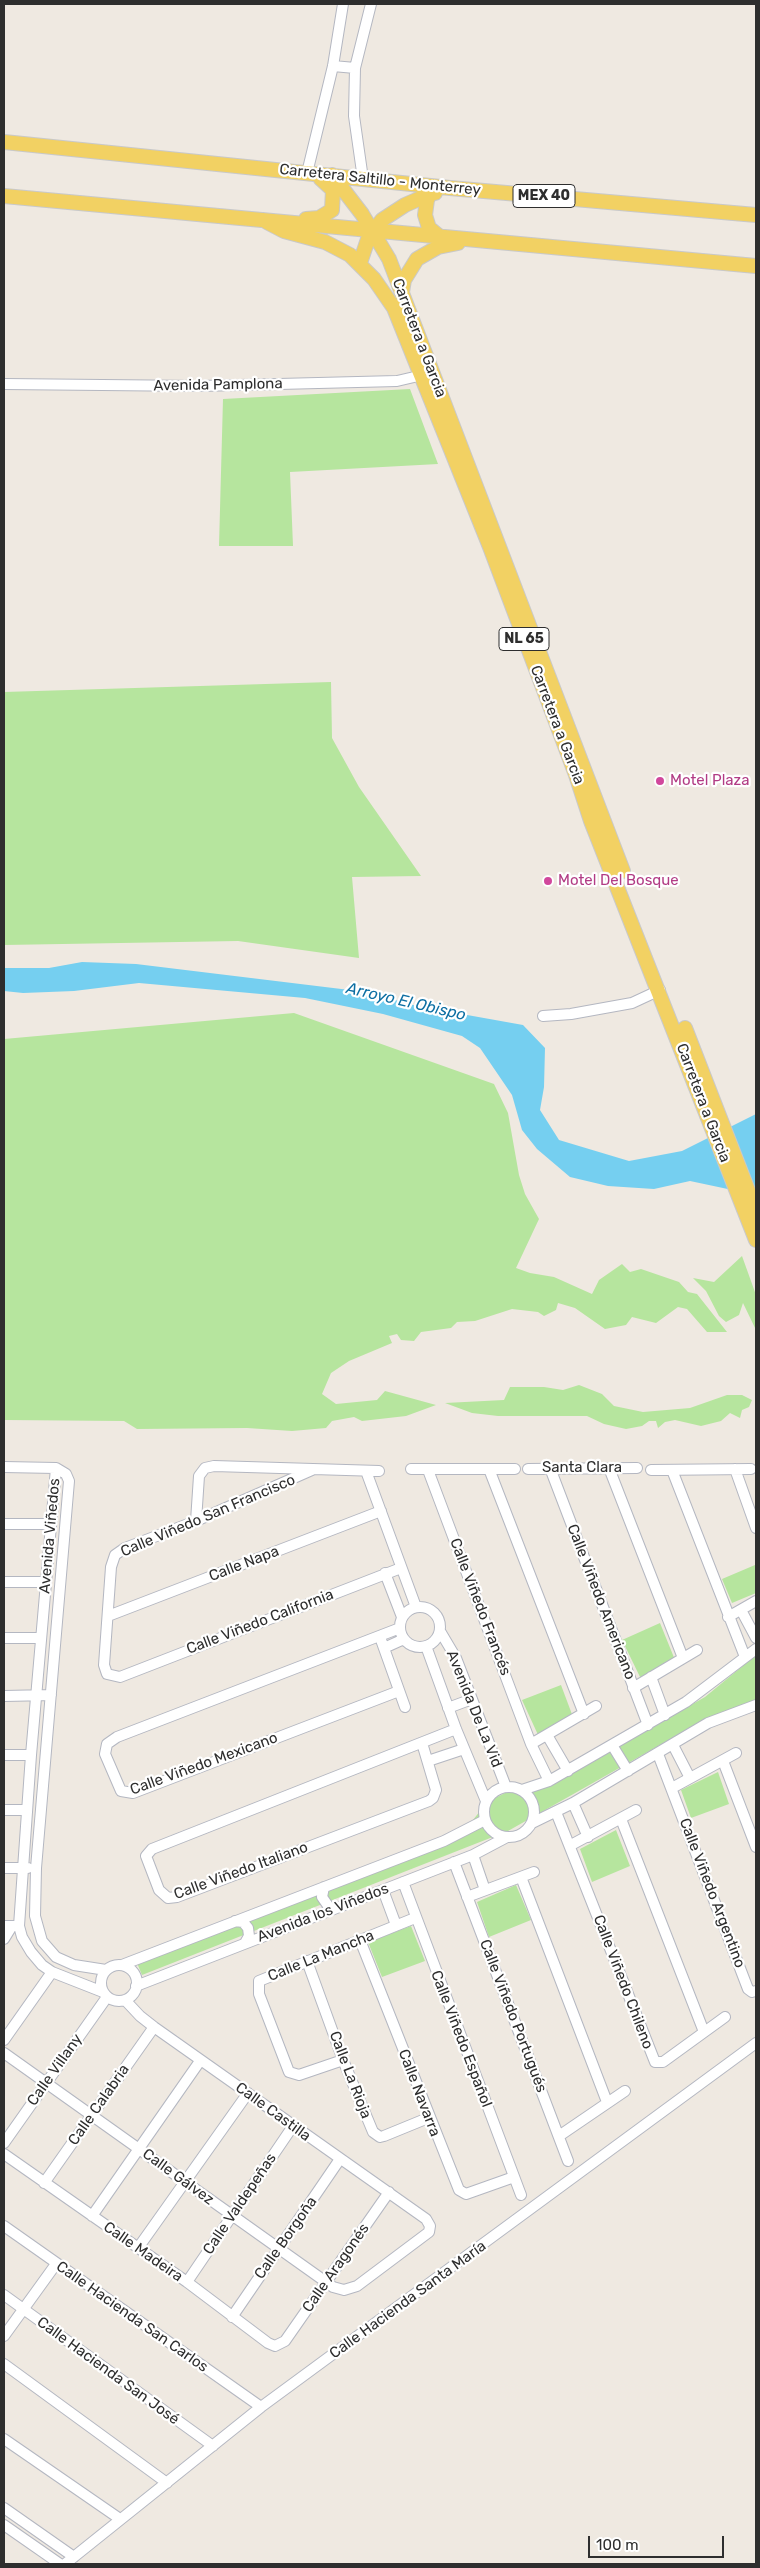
<!DOCTYPE html>
<html>
<head>
<meta charset="utf-8">
<style>
	body { margin:0 }
	#map { position:relative; width:760px; height:2568px; overflow:hidden; background:#efe9e1; font-family:Rubik,sans-serif }
	canvas { display:block }
	.frame { position:absolute; inset:0; border:5px solid #2e2e2e; pointer-events:none }
	.scale { position:absolute; left:588px; top:2536px; width:136px; height:22px; box-sizing:border-box; border:2px solid #2e2e2e; border-top:0; padding-left:6px; font-size:15px; line-height:18px; white-space:nowrap; color:#2e2e2e; -webkit-text-stroke:4px #fff; paint-order:stroke }
</style>
</head>
<body>
<div id="map">
<canvas width="760" height="2568"></canvas>
<div class="frame"></div>
<div class="scale">100 m</div>
</div>
<script>
const ctx = document.querySelector('canvas').getContext('2d');
ctx.lineJoin = 'round';
function fillPath(path, color) {
  ctx.fillStyle = color;
  ctx.fill(path, 'evenodd');
}
function shape(rows) {
  const path = new Path2D();
  for (const r of rows) {
    if (r.length === 3) {
      path.moveTo(r[0] + r[2], r[1]);
      path.arc(r[0], r[1], r[2], 0, 2 * Math.PI);
      continue;
    }
    path.moveTo(r[0], r[1]);
    for (let i = 2; i < r.length; i += 2) path.lineTo(r[i], r[i + 1]);
  }
  return path;
}
function trace(path, color, width, dash) {
  ctx.strokeStyle = color;
  ctx.lineWidth = width;
  ctx.lineCap = dash ? 'butt' : 'round';
  ctx.setLineDash(dash || []);
  ctx.stroke(path);
}
function write(font, color, halo, rows, align = 'center') {
  ctx.font = font + ' Rubik,sans-serif';
  ctx.lineWidth = 4.5;
  ctx.setLineDash([]);
  ctx.textBaseline = 'middle';
  ctx.strokeStyle = halo;
  ctx.fillStyle = color;
  for (const [text, x, y, turn = 0] of rows) {
    ctx.save();
    ctx.translate(x, y);
    ctx.rotate((+turn || 0) * Math.PI / 180);
    ctx.textAlign = isNaN(turn) ? turn : align;
    if (halo) ctx.strokeText(text, 0, 0);
    ctx.fillText(text, 0, 0);
    ctx.restore();
  }
}
const green = shape([
	[410,389,438,464,290,472,293,546,219,546,223,399],
	[331,682,332,738,359,787,421,876,352,877,359,958,238,941,4,945,4,692],
	[294,1013,494,1084,508,1113,519,1175,525,1194,539,1219,516,1268,530,1273,554,1277,592,1294,599,1280,622,1264,630,1272,641,1269,679,1282,688,1292,697,1294,727,1332,707,1332,687,1309,678,1307,656,1323,632,1317,626,1325,605,1329,575,1308,558,1303,556,1310,544,1316,538,1312,512,1309,475,1321,457,1322,451,1328,421,1332,414,1341,401,1340,397,1334,389,1336,392,1343,349,1361,331,1373,322,1394,336,1404,377,1400,385,1391,436,1405,406,1416,362,1421,354,1417,332,1421,326,1428,292,1431,247,1428,137,1429,124,1421,4,1420,4,1039],
	[742,1256,756,1295,756,1330,743,1303,739,1315,726,1322,719,1316,706,1291,693,1278,714,1282],
	[579,1385,602,1394,614,1406,643,1412,690,1408,727,1395,742,1395,752,1400,749,1407,742,1410,740,1418,730,1413,721,1421,701,1426,675,1420,665,1422,658,1428,656,1421,649,1421,642,1426,626,1429,604,1424,587,1416,498,1416,472,1413,445,1403,504,1400,510,1387,544,1387,563,1390],
	[755,1565,756,1593,732,1603,722,1579],
	[660,1623,675,1660,641,1679,622,1640],
	[756,1655,756,1701,706,1719,508,1831,142,1975,137,1963,459,1838,487,1802,513,1789,543,1789,705,1697],
	[561,1685,573,1717,539,1737,522,1700],
	[718,1772,729,1804,691,1818,681,1790],
	[616,1830,630,1866,592,1882,580,1849],
	[516,1885,531,1920,489,1937,477,1902],
	[411,1926,425,1961,382,1977,368,1942]
]);
const water = shape([
	[82,962,136,964,366,992,417,1006,523,1025,545,1048,544,1087,540,1110,559,1140,629,1161,682,1151,756,1114,756,1195,690,1181,654,1189,608,1186,570,1177,537,1149,522,1130,512,1095,480,1048,462,1036,383,1014,305,998,139,983,74,991,23,993,4,991,4,968,49,968]
]);
const minor = shape([
	[333,66,355,68],
	[307,173,333,66,343,4],
	[363,179,354,116,355,68,371,4],
	[4,384,200,386,397,381,427,374],
	[543,1016,571,1014,632,1003,660,990],
	[4,1467,56,1468,66,1474,69,1481,36,1868,35,1916,42,1941,56,1957,74,1965,106,1970],
	[56,1468,31,1755,19,1926,22,1937,31,1952,42,1965,52,1972,103,1992],
	[550,1468,648,1725],
	[609,1468,683,1658],
	[411,1469,515,1469],
	[489,1469,584,1714],
	[528,1469,637,1468],
	[735,1469,756,1528],
	[312,1470,196,1521,125,1548,115,1555,111,1567,104,1665,107,1674,120,1677,401,1568],
	[428,1470,531,1744,549,1781],
	[651,1470,751,1469],
	[672,1470,745,1657],
	[366,1471,416,1607],
	[196,1521,199,1476,205,1468,214,1466,379,1471],
	[4,1524,51,1524],
	[385,1573,402,1617],
	[4,1582,46,1582],
	[420,1627,20],
	[741,1610,756,1638],
	[108,1616,381,1511],
	[728,1617,756,1601],
	[440,1631,456,1658,506,1787],
	[380,1637,405,1707],
	[4,1638,41,1638],
	[426,1646,456,1729,486,1801],
	[384,1648,404,1639],
	[651,1677,665,1715],
	[633,1688,697,1650],
	[399,1691,133,1793,121,1791,105,1754,107,1744,117,1737,400,1628],
	[4,1696,51,1695],
	[448,1708,472,1699],
	[547,1735,568,1771],
	[422,1743,436,1790,433,1798,429,1801,177,1897,168,1898,159,1890,146,1856,152,1849,456,1729],
	[531,1744,596,1706],
	[612,1745,628,1771],
	[673,1745,690,1778],
	[658,1754,748,1989,752,1992,756,1991],
	[4,1755,31,1755],
	[428,1761,464,1749],
	[723,1761,756,1847],
	[509,1812,25],
	[672,1788,736,1753],
	[522,1790,549,1781,686,1702,756,1649],
	[573,1803,588,1837],
	[4,1810,27,1810],
	[556,1812,655,2062,663,2062,725,2017],
	[621,1819,704,2032],
	[532,1823,573,1803,708,1723,756,1705],
	[571,1845,636,1810],
	[473,1855,485,1890],
	[454,1862,568,2161],
	[4,1868,28,1868],
	[521,1877,607,2102],
	[403,1882,521,2195],
	[324,1887,322,1897,331,1910],
	[383,1890,396,1925],
	[467,1897,534,1872],
	[235,1921,243,1922,248,1928,249,1936,245,1943],
	[4,1926,19,1926],
	[4,1939,12,1926],
	[360,1940,459,2190,466,2194,514,2177],
	[307,1961,343,2060,373,2132,380,2137,384,2136,428,2118],
	[119,1983,18],
	[122,1965,444,1841,485,1820],
	[136,1986,473,1855,507,1837],
	[4,2040,52,1972],
	[4,2053,333,2287,344,2290,357,2286,429,2232,430,2226,426,2219,154,2027,140,2016,125,2000],
	[343,2060,299,2075,289,2072,259,1994,259,1981,415,1918],
	[559,2136,625,2091],
	[4,2143,107,1997],
	[4,2154,187,2282,268,2343,275,2346,285,2341,389,2192],
	[44,2183,154,2027],
	[92,2216,200,2061],
	[4,2226,261,2407],
	[138,2248,248,2093],
	[187,2282,293,2126],
	[4,2295,213,2446],
	[232,2317,340,2159],
	[4,2336,56,2264],
	[4,2364,167,2483],
	[4,2439,120,2519],
	[4,2508,74,2557],
	[4,2525,60,2564],
	[65,2564,261,2407,756,2043]
]);
const major = shape([
	[4,142,450,188,756,215],
	[332,175,362,214,389,259,623,871],
	[435,193,430,194,427,200,425,215,429,228,440,237],
	[4,196,756,266],
	[306,219,319,218,332,210,333,190,320,178],
	[263,220,284,231,325,242,350,255,374,279,394,308,490,547,576,775,591,821,756,1240],
	[360,263,368,239,382,220,405,205,430,194],
	[402,292,404,280,417,259,438,247,458,243],
	[685,1028,756,1211]
]);
const markers = [
	[660,781,5,"#d1479c"],
	[548,881,5,"#d1479c"]
];
const shields = [
	[544,196,62],
	[524,639,50]
];
const shieldNames = [
	["MEX 40",544,196],
	["NL 65",524,639]
];
const streetNames = [
	["Carretera Saltillo - Monterrey",380,180,6],
	["Carretera a Garcia",419,338,69],
	["Avenida Pamplona",218,385,-1],
	["Carretera a Garcia",557,725,69],
	["Carretera a Garcia",703,1103,69],
	["Santa Clara",582,1468],
	["Calle Viñedo San Francisco",208,1516,-23],
	["Avenida Viñedos",50,1536,-85],
	["Calle Napa",244,1564,-21],
	["Calle Viñedo Americano",601,1602,69],
	["Calle Viñedo Francés",480,1607,69],
	["Calle Viñedo California",260,1622,-21],
	["Avenida De La Vid",474,1709,68],
	["Calle Viñedo Mexicano",204,1764,-20],
	["Calle Viñedo Italiano",241,1871,-20],
	["Calle Viñedo Argentino",712,1893,69],
	["Avenida los Viñedos",323,1913,-21],
	["Calle La Mancha",321,1956,-22],
	["Calle Viñedo Chileno",623,1982,69],
	["Calle Viñedo Portugués",513,2016,69],
	["Calle Viñedo Español",461,2039,69],
	["Calle Villany",55,2070,-55],
	["Calle La Rioja",350,2075,69],
	["Calle Navarra",419,2093,69],
	["Calle Calabria",99,2105,-55],
	["Calle Castilla",273,2112,36],
	["Calle Gálvez",178,2177,36],
	["Calle Valdepeñas",240,2204,-56],
	["Calle Borgoña",286,2238,-55],
	["Calle Madeira",143,2252,35],
	["Calle Aragonés",336,2268,-55],
	["Calle Hacienda Santa María",408,2300,-36],
	["Calle Hacienda San Carlos",132,2317,35],
	["Calle Hacienda San José",108,2371,36]
];
const hotelNames = [
	["Motel Plaza",670,781],
	["Motel Del Bosque",558,881]
];
const waterNames = [
	["Arroyo El Obispo",406,1002,13]
];
fillPath(green, '#b6e59e');
fillPath(water, '#75cff0');
trace(minor, '#b4b7c1', 12);
trace(major, '#c9c9c9', 16);
trace(minor, '#fff', 10);
trace(major, '#f2d163', 14);
for (const [x, y, r, color] of markers) {
  const dot = new Path2D();
  dot.arc(x, y, r, 0, 2 * Math.PI);
  ctx.fillStyle = color;
  ctx.fill(dot);
  trace(dot, '#fff', 2);
}
for (const [x, y, w] of shields) {
  const box = new Path2D();
  box.roundRect(x - w / 2, y - 11.5, w, 23, 4);
  ctx.fillStyle = '#fff';
  ctx.fill(box);
  trace(box, '#2e2e2e', 1);
}
write('bold 14px', '#2e2e2e', null, shieldNames);
write('15px', '#2e2e2e', '#fff', streetNames);
write('15px', '#b23c85', '#fff', hotelNames, 'left');
write('italic 16px', '#0d6fa3', '#fff', waterNames);
</script>
</body>
</html>
